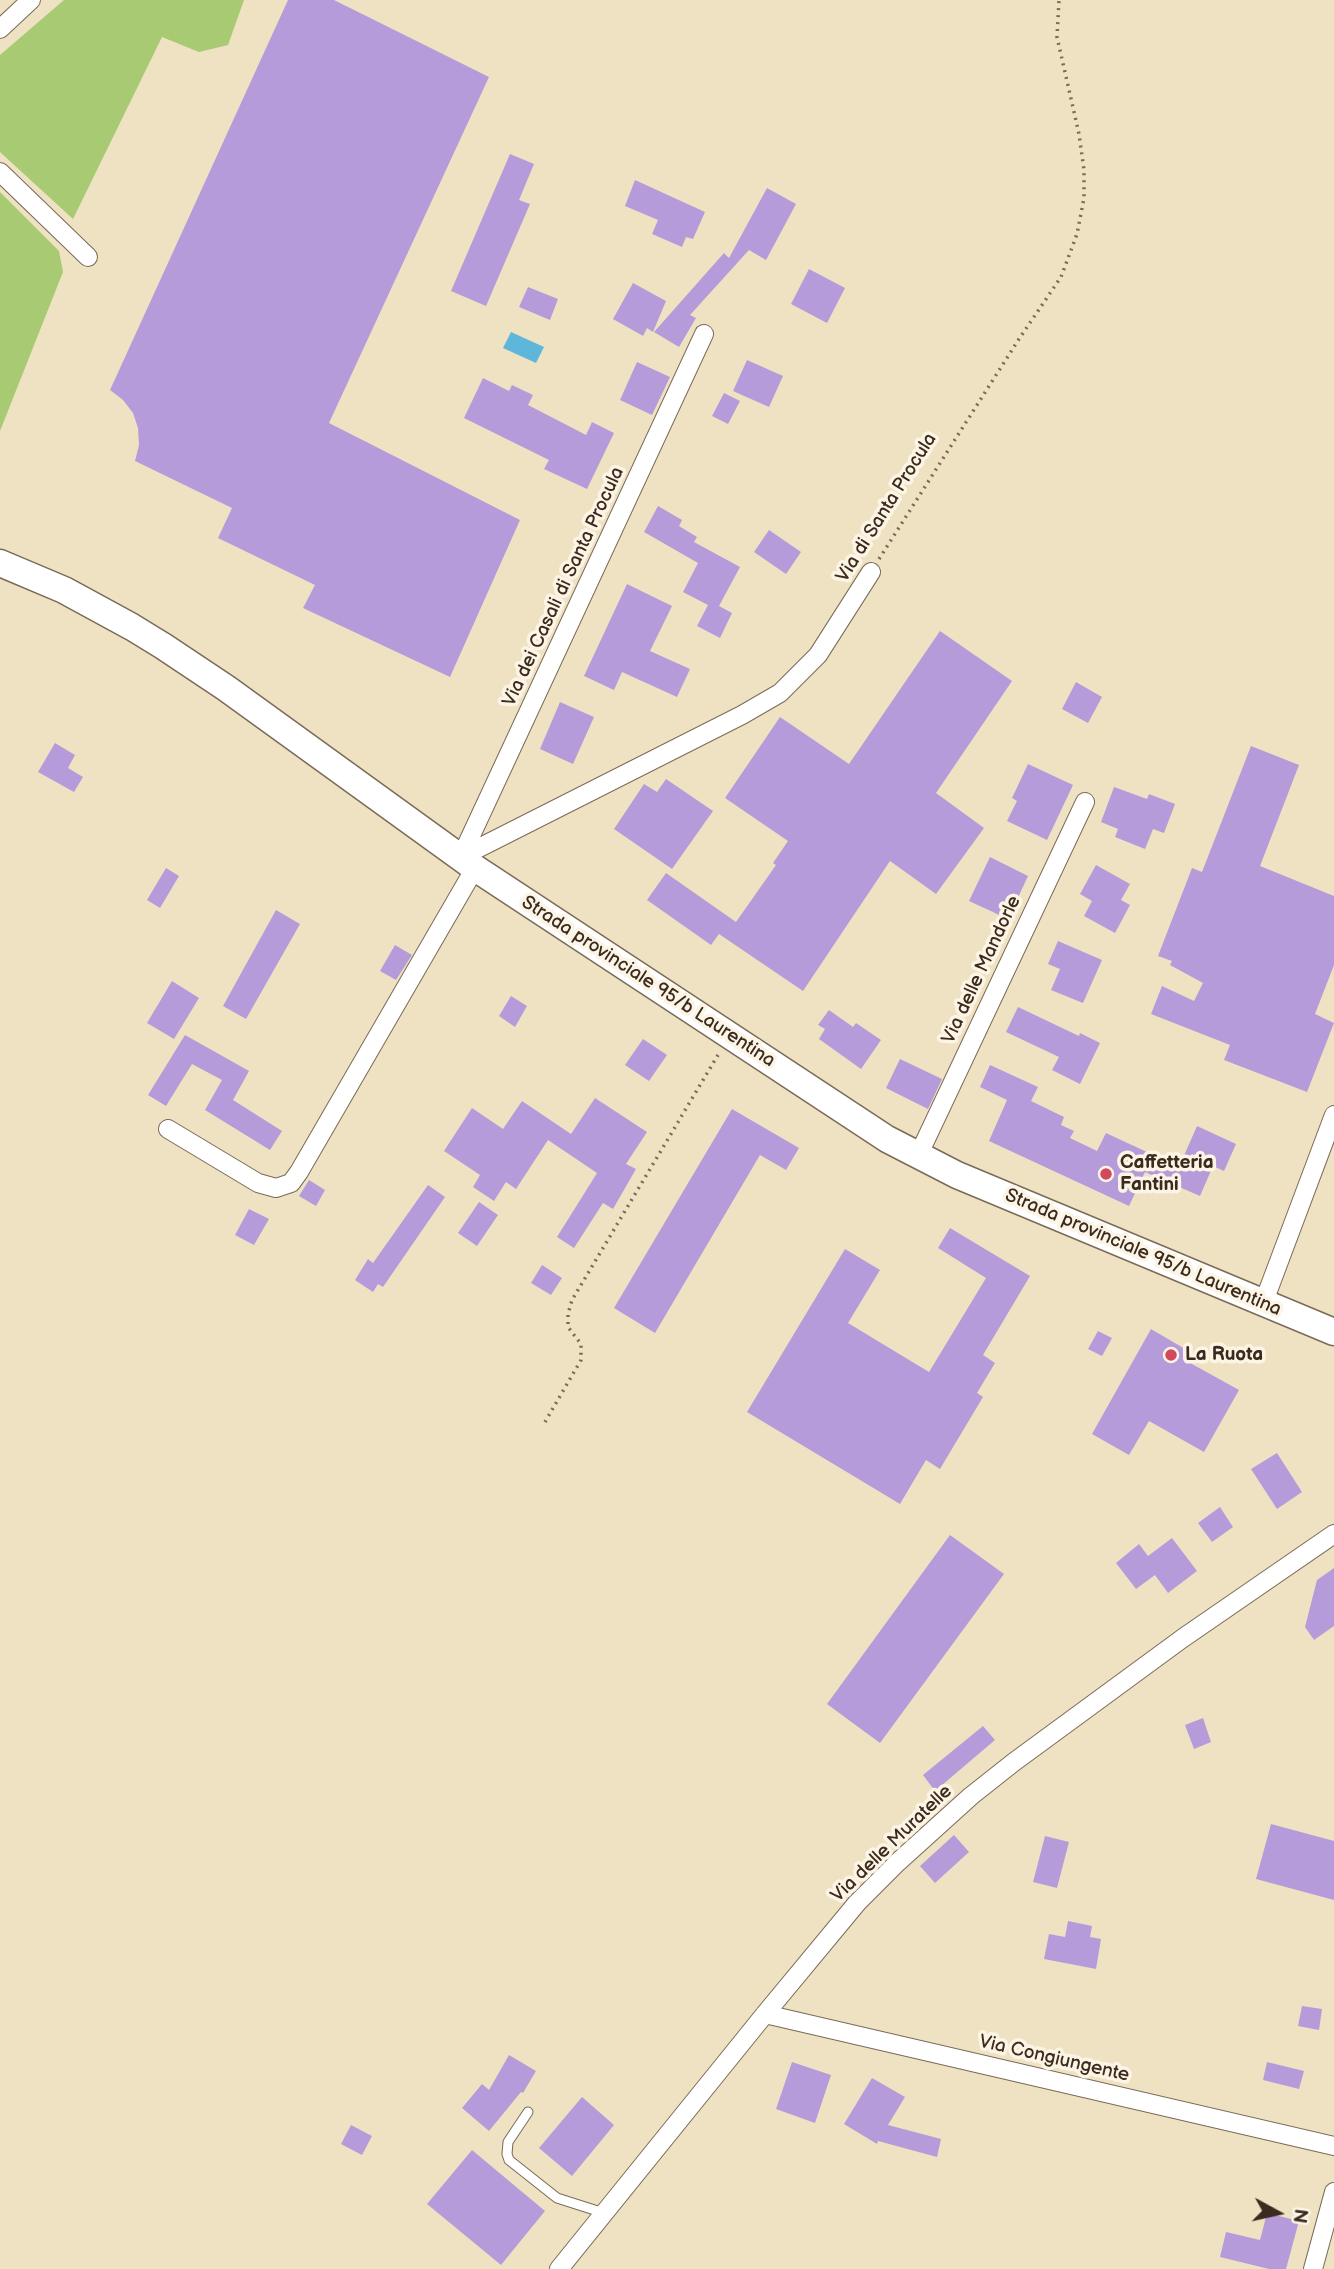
<!DOCTYPE html>
<html>
<head>
<meta charset="utf-8">
<style>
	body { margin:0 }
	#map { position:relative; width:1334px; height:2269px; overflow:hidden; background:#efe2c2; font-family:"Balsamiq Sans",sans-serif }
	canvas { display:block }
	.north { position:absolute; left:1243px; top:2178px; width:70px; height:70px; -webkit-text-stroke:5px #fcf5e5; paint-order:stroke; rotate:98deg; font-size:19px; font-weight:700; line-height:28px; text-align:center; color:#3b2a1e }
	.north::after { content:''; display:block; margin:auto; width:24px; height:32px; background:#3b2a1e; clip-path:polygon(50% 0,100% 100%,50% 72%,0 100%) }
</style>
</head>
<body>
<div id="map">
<canvas width="1334" height="2269"></canvas>
<div class="north">N</div>
</div>
<script>
const ctx = document.querySelector('canvas').getContext('2d');
ctx.lineJoin = 'round';
function fillPath(path, color) {
  ctx.fillStyle = color;
  ctx.fill(path, 'evenodd');
}
function shape(rows) {
  const path = new Path2D();
  for (const r of rows) {
    path.moveTo(r[0], r[1]);
    for (let i = 2; i < r.length; i += 2) path.lineTo(r[i], r[i + 1]);
  }
  return path;
}
function trace(path, color, width, dash) {
  ctx.strokeStyle = color;
  ctx.lineWidth = width;
  ctx.lineCap = dash ? 'butt' : 'round';
  ctx.setLineDash(dash || []);
  ctx.stroke(path);
}
function write(font, color, halo, rows, align = 'center') {
  ctx.font = font + ' "Balsamiq Sans",sans-serif';
  ctx.lineWidth = 7;
  ctx.setLineDash([]);
  ctx.textBaseline = 'middle';
  ctx.strokeStyle = halo;
  ctx.fillStyle = color;
  for (const [text, x, y, turn = 0] of rows) {
    ctx.save();
    ctx.translate(x, y);
    ctx.rotate((+turn || 0) * Math.PI / 180);
    ctx.textAlign = isNaN(turn) ? turn : align;
    if (halo) ctx.strokeText(text, 0, 0);
    ctx.fillText(text, 0, 0);
    ctx.restore();
  }
}
const green = shape([
	[64,0,244,0,228,45,199,52,162,37,73,219,0,152,0,55],
	[0,192,59,251,63,272,0,431]
]);
const water = shape([
	[511,332,544,347,536,363,503,348]
]);
const building = shape([
	[288,0,334,0,489,77,329,423,520,520,450,677,303,608,315,585,218,538,232,508,135,461,139,445,138,428,133,413,123,400,110,390],
	[510,154,534,164,519,200,530,204,486,306,451,291],
	[635,180,705,212,693,239,686,237,682,247,652,234,658,220,625,206],
	[767,188,796,204,766,260,749,250,690,315,696,318,679,347,654,332,724,253,729,258],
	[809,269,845,288,827,323,791,304],
	[633,283,666,301,653,332,647,328,643,336,613,319],
	[528,287,558,299,550,320,519,307],
	[747,360,783,376,769,407,733,391],
	[637,362,670,377,652,415,620,400],
	[483,378,509,391,512,385,533,395,528,405,586,435,592,422,614,433,587,489,544,469,549,460,464,418],
	[724,393,740,401,728,424,712,416],
	[658,506,682,520,679,526,697,537,694,542,740,567,719,606,732,613,720,638,697,626,708,605,683,592,698,563,644,532],
	[769,530,801,552,786,574,754,552],
	[627,584,672,606,650,651,690,669,677,697,622,672,614,690,584,676],
	[940,631,1012,681,936,793,984,828,936,894,890,861,803,991,719,934,711,945,647,900,666,873,736,922,776,865,773,863,788,841,725,798,780,717,849,764],
	[1076,682,1102,697,1088,723,1062,709],
	[560,702,594,717,573,764,540,749],
	[55,743,75,755,68,768,83,777,74,792,38,772],
	[1251,746,1299,765,1260,866,1334,896,1334,965,1315,1014,1334,1023,1307,1092,1224,1060,1230,1045,1151,1014,1162,986,1194,1001,1203,983,1170,965,1172,961,1158,956,1192,868,1202,872],
	[1028,764,1073,785,1047,840,1007,821,1017,801,1012,798],
	[666,779,713,811,672,869,614,829,644,784,657,792],
	[1114,787,1147,799,1149,794,1175,804,1164,833,1153,829,1145,849,1115,837,1118,829,1101,822],
	[990,857,1028,876,1008,919,969,901],
	[1096,865,1130,884,1121,900,1130,905,1115,933,1084,916,1092,901,1080,894],
	[166,868,179,876,160,908,147,900],
	[276,910,300,924,246,1019,223,1006],
	[1058,941,1102,960,1083,1003,1051,990,1060,969,1048,964],
	[395,945,412,955,396,980,380,971],
	[172,981,199,998,174,1039,147,1023],
	[511,996,527,1006,515,1027,499,1016],
	[1018,1007,1079,1036,1080,1033,1100,1043,1080,1084,1052,1070,1059,1057,1006,1032],
	[829,1010,853,1027,856,1023,881,1040,861,1069,819,1039,825,1029,818,1025],
	[185,1035,249,1071,233,1100,282,1131,270,1150,205,1110,222,1080,192,1064,166,1106,148,1095],
	[643,1039,667,1055,649,1081,625,1065],
	[900,1059,942,1079,928,1109,886,1088],
	[990,1065,1038,1087,1031,1101,1064,1117,1061,1125,1074,1131,1070,1138,1097,1151,1106,1133,1179,1167,1197,1126,1236,1144,1224,1171,1213,1166,1200,1196,1145,1172,1129,1206,989,1141,1007,1100,980,1087],
	[595,1098,647,1132,626,1164,636,1169,613,1209,603,1203,574,1248,557,1237,597,1173,548,1140,516,1189,506,1182,494,1201,473,1187,480,1175,444,1151,472,1108,503,1129,522,1101,571,1134],
	[732,1109,799,1148,786,1170,760,1155,655,1333,614,1308],
	[309,1180,325,1190,316,1206,299,1196],
	[428,1185,445,1197,383,1287,378,1284,373,1292,355,1280,368,1259,373,1263],
	[479,1202,498,1215,477,1246,458,1233],
	[249,1209,269,1219,254,1245,235,1235],
	[950,1228,1030,1276,983,1355,995,1363,977,1393,983,1397,940,1469,926,1460,900,1504,747,1412,845,1249,880,1270,848,1323,929,1372,986,1278,938,1248],
	[542,1265,562,1278,551,1295,531,1283],
	[1151,1329,1197,1356,1192,1364,1239,1390,1204,1452,1149,1421,1129,1455,1092,1434],
	[1098,1331,1112,1338,1102,1356,1088,1349],
	[1277,1453,1302,1492,1277,1509,1251,1469],
	[1220,1507,1233,1527,1212,1542,1198,1523],
	[950,1535,1004,1574,880,1743,827,1704],
	[1172,1538,1197,1571,1168,1593,1155,1575,1136,1589,1116,1563,1139,1544,1148,1556],
	[1334,1568,1334,1626,1314,1640,1305,1627,1317,1580],
	[1203,1718,1211,1742,1194,1749,1185,1725],
	[983,1726,995,1740,935,1791,923,1775],
	[1271,1824,1334,1841,1334,1900,1256,1879],
	[954,1835,969,1852,935,1883,920,1866],
	[1045,1836,1069,1842,1057,1888,1033,1882],
	[1068,1921,1092,1926,1090,1937,1101,1939,1096,1969,1044,1959,1049,1934,1065,1937],
	[1302,2006,1322,2009,1319,2030,1298,2026],
	[509,2055,536,2071,523,2093,521,2092,489,2131,462,2108,482,2084,489,2090],
	[792,2062,831,2075,815,2123,776,2109],
	[1267,2062,1304,2071,1299,2089,1263,2080],
	[872,2078,905,2097,888,2125,941,2139,937,2157,878,2141,877,2144,844,2124],
	[582,2097,614,2125,572,2176,539,2148],
	[351,2125,372,2136,362,2155,341,2144],
	[472,2150,545,2211,501,2265,427,2204],
	[1267,2213,1299,2221,1286,2269,1269,2269,1220,2257,1226,2232,1260,2240]
]);
const path = shape([
	[879,559,1019,339,1061,277,1077,234,1084,198,1084,170,1079,134,1057,37,1059,0],
	[545,1422,581,1360,581,1344,568,1327,568,1314,572,1300,718,1055]
]);
const lane = shape([
	[528,2112,508,2142,507,2154,509,2160,557,2198,604,2213]
]);
const street = shape([
	[0,29,31,0],
	[0,172,88,257],
	[461,857,704,334],
	[461,857,742,715,780,693,818,655,871,572],
	[168,1129,258,1183,276,1188,291,1183,299,1172,475,868],
	[918,1156,1085,802],
	[1263,1304,1334,1115],
	[765,2014,1334,2146],
	[559,2269,765,2014,857,1903,898,1862,971,1796,1014,1762,1183,1638,1334,1534],
	[1313,2269,1334,2192]
]);
const secondary = shape([
	[0,563,64,590,132,627,163,646,226,688,475,868,887,1139,957,1175,1334,1332]
]);
const markers = [
	[1106,1174,7,"#d1495b"],
	[1171,1355,7,"#d1495b"]
];
const streetNames = [
	["Via di Santa Procula",887,508,-58],
	["Via dei Casali di Santa Procula",564,587,-65],
	["Via delle Mandorle",982,970,-65],
	["Strada provinciale 95/b Laurentina",648,982,33],
	["Strada provinciale 95/b Laurentina",1143,1253,23],
	["Via delle Muratelle",892,1844,-44],
	["Via Congiungente",1054,2059,13]
];
const poiNames = [
	["Caffetteria",1120,1163],
	["Fantini",1120,1185],
	["La Ruota",1185,1355]
];
fillPath(green, '#a7ca73');
fillPath(water, '#5eb6db');
fillPath(building, '#b59bda');
trace(lane, '#7a6a57', 11);
trace(street, '#7a6a57', 20);
trace(secondary, '#7a6a57', 29);
trace(path, '#7a6a57', 3.5, [2, 5]);
trace(lane, '#fff', 9);
trace(street, '#fff', 18);
trace(secondary, '#fff', 26);
for (const [x, y, r, color] of markers) {
  const dot = new Path2D();
  dot.arc(x, y, r, 0, 2 * Math.PI);
  ctx.fillStyle = color;
  ctx.fill(dot);
  trace(dot, '#fcf5e5', 2.5);
}
write('19px', '#3b2a1e', '#fcf5e5', streetNames);
write('bold 19px', '#3b2a1e', '#fcf5e5', poiNames, 'left');
</script>
</body>
</html>
